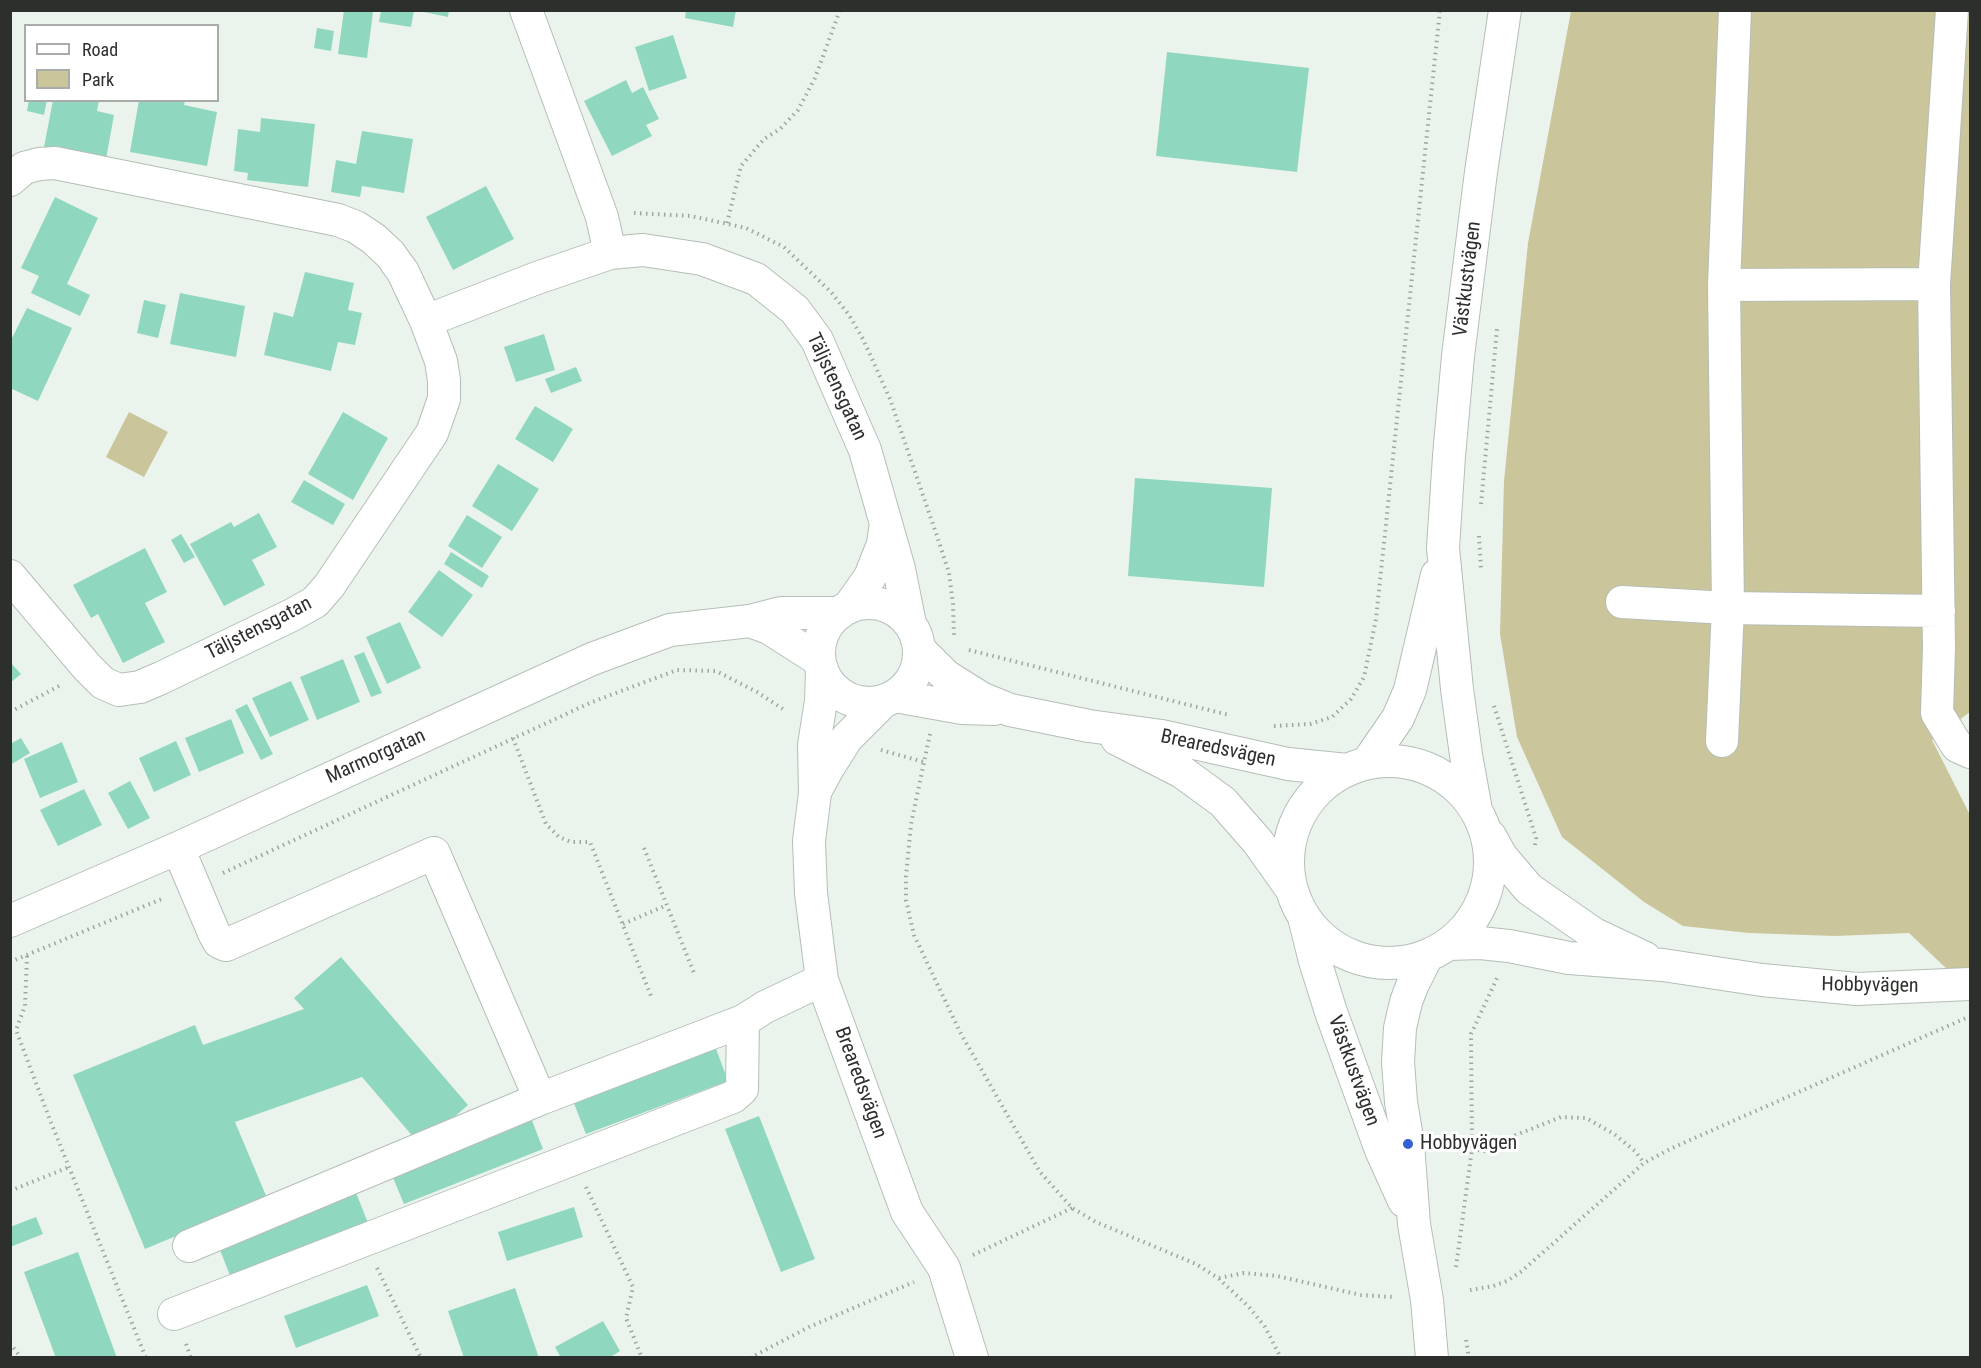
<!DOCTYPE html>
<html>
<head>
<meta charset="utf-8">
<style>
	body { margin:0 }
	#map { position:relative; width:1981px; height:1368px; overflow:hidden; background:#ebf4ec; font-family:"Roboto Condensed",sans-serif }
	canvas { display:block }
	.frame { position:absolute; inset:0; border:12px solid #2c2f2c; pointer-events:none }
	.legend { position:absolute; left:24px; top:24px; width:195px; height:78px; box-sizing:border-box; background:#fefffe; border:2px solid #aaacaa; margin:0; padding:8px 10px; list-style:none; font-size:18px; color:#2c2f2c }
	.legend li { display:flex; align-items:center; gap:12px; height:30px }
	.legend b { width:30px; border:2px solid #aaacaa }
</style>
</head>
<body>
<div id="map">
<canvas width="1981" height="1368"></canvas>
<div class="frame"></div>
<ul class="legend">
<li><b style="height:8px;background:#fff"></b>Road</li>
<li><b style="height:16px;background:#cac59a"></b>Park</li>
</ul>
</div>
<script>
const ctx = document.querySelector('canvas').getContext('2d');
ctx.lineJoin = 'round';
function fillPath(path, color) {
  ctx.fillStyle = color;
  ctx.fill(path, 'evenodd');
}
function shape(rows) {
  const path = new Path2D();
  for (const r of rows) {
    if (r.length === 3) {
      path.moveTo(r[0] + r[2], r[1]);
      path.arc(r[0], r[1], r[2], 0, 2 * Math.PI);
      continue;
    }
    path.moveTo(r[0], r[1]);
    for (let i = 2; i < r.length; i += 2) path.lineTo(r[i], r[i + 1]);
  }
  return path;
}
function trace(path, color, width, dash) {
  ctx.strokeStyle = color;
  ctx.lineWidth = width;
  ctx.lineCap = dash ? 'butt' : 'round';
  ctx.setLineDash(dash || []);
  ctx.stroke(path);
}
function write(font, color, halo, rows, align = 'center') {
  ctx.font = font + ' "Roboto Condensed",sans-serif';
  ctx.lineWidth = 6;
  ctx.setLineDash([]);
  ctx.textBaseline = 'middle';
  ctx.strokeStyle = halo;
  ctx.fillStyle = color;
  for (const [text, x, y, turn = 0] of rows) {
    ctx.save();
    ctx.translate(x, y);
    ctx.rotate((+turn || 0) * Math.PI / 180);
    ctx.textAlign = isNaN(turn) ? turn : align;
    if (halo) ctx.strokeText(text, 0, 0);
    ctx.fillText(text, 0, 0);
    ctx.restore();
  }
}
const green = shape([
	[1571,11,1970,11,1970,712,1932,740,1970,815,1970,970,1949,971,1909,933,1835,936,1749,933,1683,926,1644,902,1562,837,1517,737,1500,634,1504,481,1528,243],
	[129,412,168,432,144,477,106,457]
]);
const building = shape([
	[344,10,373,12,367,58,338,54],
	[381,10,414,10,411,27,379,22],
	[414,10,449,10,448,17],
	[686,10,736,10,733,27,685,18],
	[317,28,334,31,331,51,314,48],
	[673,35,687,78,649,91,635,47],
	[1167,52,1309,68,1297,172,1156,156],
	[626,80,632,93,643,87,659,119,646,125,652,136,612,156,584,101],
	[29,100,47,100,44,115,27,111],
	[53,100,99,100,97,111,114,115,106,159,44,147],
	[139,100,185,100,184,105,217,112,207,166,130,152],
	[261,118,315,124,308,187,247,180,248,173,234,171,238,129,260,132],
	[362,131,413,139,404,193,362,186,360,197,331,192,336,160,356,164],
	[486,186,514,239,453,270,426,217],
	[55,197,98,218,67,284,90,295,80,316,31,293,39,276,21,268],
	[305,272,354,283,348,310,362,313,355,345,338,342,331,371,264,355,274,312,293,317],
	[180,293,245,306,236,357,170,344],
	[144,300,166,305,158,338,137,333],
	[27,308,72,328,38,401,10,388,10,342],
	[544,334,555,370,516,382,504,347],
	[576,367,582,381,551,393,545,379],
	[535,406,573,429,553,462,515,439],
	[343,412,388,438,353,500,308,474],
	[498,464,539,489,512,531,472,506],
	[1135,478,1272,488,1264,587,1128,576],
	[304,480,345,504,333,525,291,502],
	[259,513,277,547,252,560,265,585,224,606,190,544,231,522,234,527],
	[467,515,502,537,482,568,448,546],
	[181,534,195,557,184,563,171,540],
	[145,548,167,592,145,603,165,642,123,663,98,614,91,618,73,585],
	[451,552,489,576,482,588,444,564],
	[439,570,473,595,442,637,408,612],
	[400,622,421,668,387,684,366,637],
	[364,652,382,693,371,697,354,656],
	[343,659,360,702,317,720,300,677],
	[10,662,21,674,10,683],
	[291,681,309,720,270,737,252,698],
	[247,704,273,754,261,760,235,710],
	[231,719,244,753,199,772,185,738],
	[21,738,30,753,10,765,10,744],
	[176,741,191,775,154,792,139,758],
	[62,742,78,782,40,798,24,759],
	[130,781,150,818,128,829,108,793],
	[84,789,102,825,58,846,40,810],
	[341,957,468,1105,421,1146,362,1077,235,1122,267,1198,145,1249,73,1075,195,1025,203,1045,304,1009,294,998],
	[715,1046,728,1081,586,1134,573,1101],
	[759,1116,815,1259,781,1272,725,1129],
	[531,1118,543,1149,404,1204,391,1173],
	[355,1190,368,1223,231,1278,218,1245],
	[574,1207,583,1237,507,1261,498,1232],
	[36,1217,43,1234,10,1247,10,1227],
	[78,1252,117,1358,56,1358,24,1272],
	[367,1285,379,1316,296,1348,284,1316],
	[515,1288,539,1358,464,1358,448,1311],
	[603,1321,620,1351,609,1358,561,1358,555,1347]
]);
const path = shape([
	[634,213,691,216,746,228,784,247,831,292,849,315,863,339,890,399,937,536,949,573,953,604,954,637],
	[727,223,741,166,764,139,780,129,798,110,815,78,840,10],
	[1481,504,1497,329],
	[1479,536,1481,570],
	[969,650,1229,715],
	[1494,706,1536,838,1535,845],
	[10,712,61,685],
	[1274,726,1310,724,1332,717,1351,699,1364,677,1376,619,1440,10],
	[930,734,911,824,906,876,906,900,914,935,960,1032,1040,1172,1072,1208,1096,1222,1196,1264,1218,1278,1249,1307,1265,1327,1281,1358],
	[513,738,546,824,559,837,571,842,590,842,651,996],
	[881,750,924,762],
	[644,848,694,973],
	[223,873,592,702,677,670,716,671,757,692,786,711],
	[623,924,667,905],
	[27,956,25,1006,16,1030,50,1120,146,1358],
	[10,962,164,898],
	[1472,1149,1490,1152,1516,1135,1561,1117,1586,1118,1614,1134,1635,1151,1644,1163],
	[586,1187,633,1287,626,1318,642,1358],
	[10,1191,69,1167],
	[973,1255,1072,1208],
	[1456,1267,1472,1149,1471,1034,1498,976],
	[377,1268,421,1358],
	[1219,1278,1244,1273,1277,1276,1361,1295,1394,1297],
	[1470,1290,1493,1286,1507,1281,1522,1271,1644,1163,1672,1148,1966,1018],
	[1466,1340,1469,1358],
	[10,1343,21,1358],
	[186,1344,191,1358],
	[750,1358,809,1327,914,1282]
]);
const minor = shape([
	[526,10,602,217,610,253],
	[1735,10,1724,285,1728,608,1939,611],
	[1952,10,1934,284,1939,648,1937,713,1957,746,1970,752],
	[10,180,24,168,39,164,55,163,338,220,356,227,374,239,390,254,403,272,426,321,441,361,444,380,444,399,432,433,329,586,315,602,292,615,161,678,140,687,119,690,103,683,87,667,10,576],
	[1724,285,1934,284],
	[426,321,537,278,610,253,643,250,702,259,756,279,795,310,817,340,865,450,899,569,910,624],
	[1622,602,1728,608,1722,741],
	[869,653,50],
	[848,608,870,577,883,544,886,523],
	[750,621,769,628,819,660],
	[919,649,946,676,981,698,1010,710,1089,726,1162,736,1288,764,1347,770],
	[822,669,821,701,814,745,815,793,809,841,811,893,822,980,907,1212,944,1268,972,1358],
	[895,696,962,708,994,709],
	[1117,739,1182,772,1223,802,1258,842,1292,890],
	[1389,862,101],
	[1367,763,1398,718,1410,690,1437,575],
	[815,792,828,768,847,738,885,700],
	[1476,810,1466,755,1457,689,1443,548,1449,456,1458,356,1481,172,1505,10],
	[1490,836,1501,856,1529,889,1594,934,1645,958],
	[178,848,214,933,219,942,226,945,434,853,540,1099,743,1021],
	[1304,917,1315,961,1331,1012,1381,1150,1404,1201],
	[10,921,178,848,592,659,670,630,750,621,781,613,840,613],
	[1449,944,1480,943,1509,946,1569,958,1663,965,1762,980,1857,989,1970,984],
	[1427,956,1412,986,1406,1002,1400,1028,1398,1062,1401,1102,1408,1144,1414,1224,1427,1300,1432,1358],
	[189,1246,540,1099],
	[174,1314,733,1097,742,1089,743,1021,765,1007,822,980]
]);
const markers = [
	[1408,1144,6,"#3461d1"]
];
const streetNames = [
	["Västkustvägen",1468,279,-83],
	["Täljstensgatan",836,387,65],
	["Täljstensgatan",259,629,-27],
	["Brearedsvägen",1218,749,12],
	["Marmorgatan",376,757,-24],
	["Hobbyvägen",1870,986,1],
	["Västkustvägen",1353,1071,70],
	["Brearedsvägen",860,1083,70]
];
const poiNames = [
	["Hobbyvägen",1420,1144]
];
fillPath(green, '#cac59a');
fillPath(building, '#90d7bf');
trace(minor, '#b5beb6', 34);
trace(path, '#9fa59f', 4, [1.5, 4.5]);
trace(minor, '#fff', 32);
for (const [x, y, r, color] of markers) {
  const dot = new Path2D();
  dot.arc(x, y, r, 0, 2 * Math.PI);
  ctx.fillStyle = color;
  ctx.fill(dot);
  trace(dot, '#fefffe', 2);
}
write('20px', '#2c2f2c', '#fefffe', streetNames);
write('20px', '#2c2f2c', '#fefffe', poiNames, 'left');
</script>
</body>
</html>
